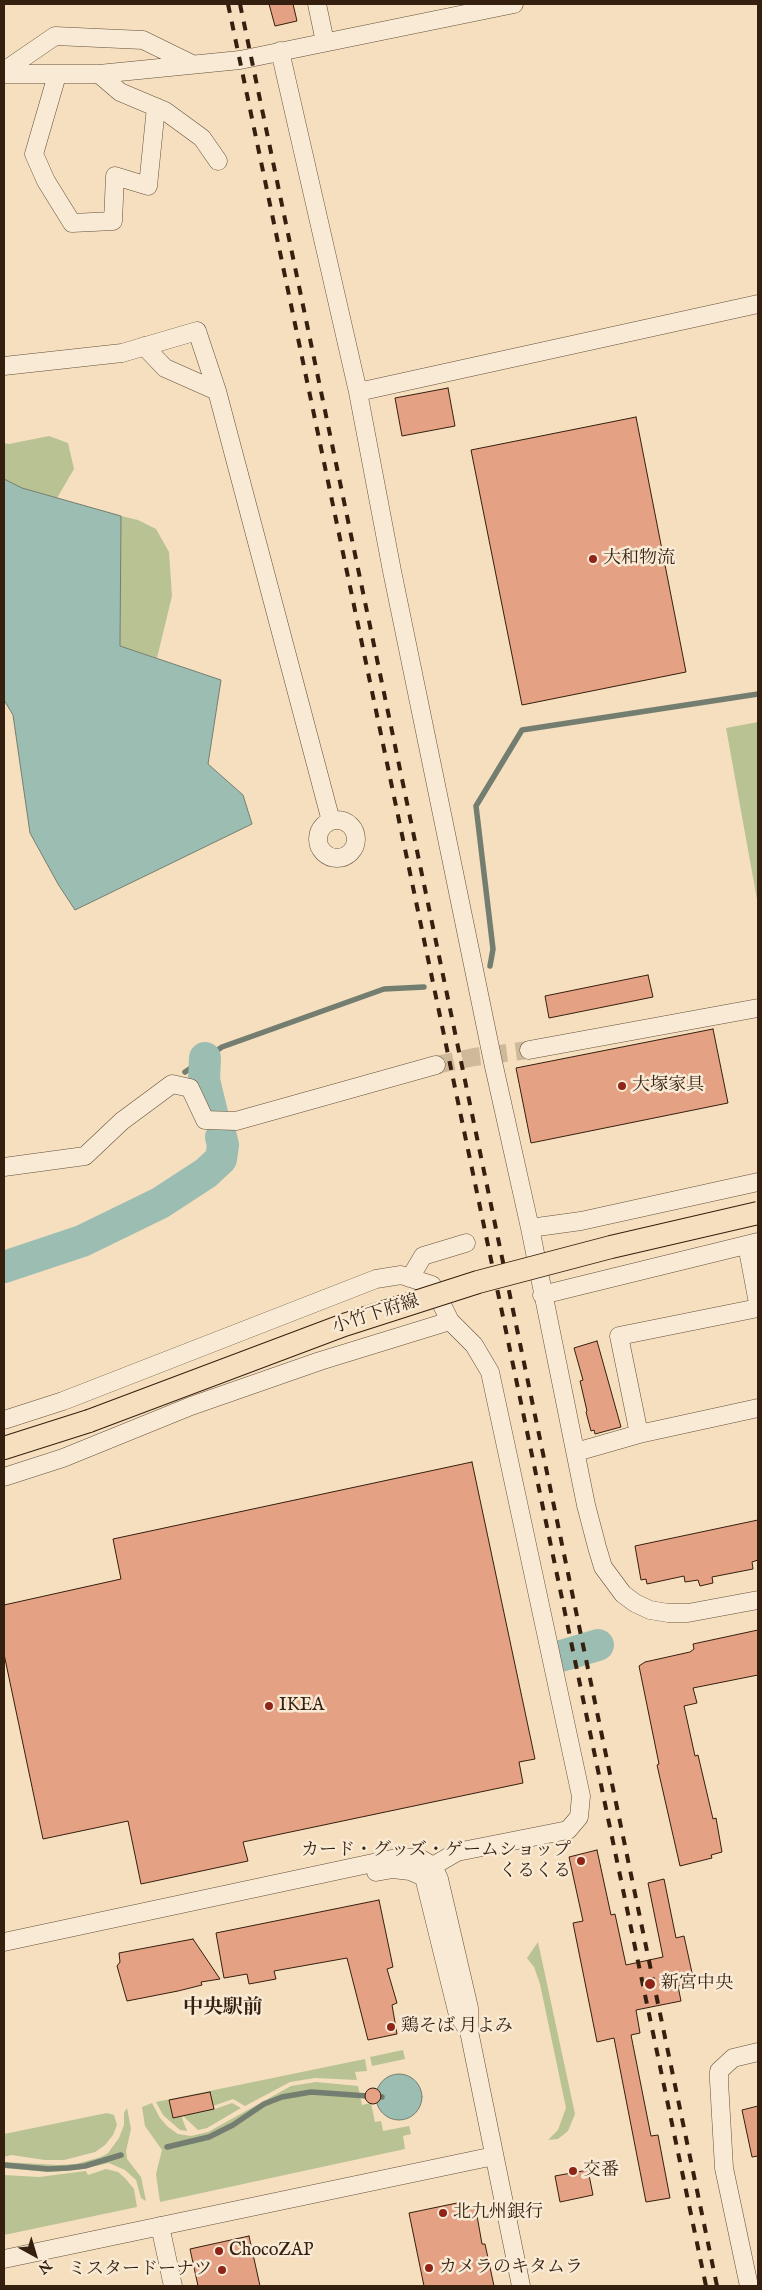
<!DOCTYPE html>
<html>
<head>
<meta charset="utf-8">
<style>
	body { margin:0 }
	#map { position:relative; width:762px; height:2290px; overflow:hidden; background:#f5dfbe; font-family:"IM FELL English",serif }
	canvas { display:block }
	.frame { position:absolute; inset:0; border:5px solid #351f0e; pointer-events:none }
	.north { position:absolute; left:10px; top:2230px; width:50px; height:50px; -webkit-text-stroke:4px #f8ead5; paint-order:stroke; rotate:141deg; font-size:14px; font-weight:700; line-height:20px; text-align:center; color:#351f0e }
	.north::after { content:''; display:block; margin:auto; width:18px; height:22px; background:#351f0e; clip-path:polygon(50% 0,100% 100%,50% 72%,0 100%) }
</style>
</head>
<body>
<div id="map">
<canvas width="762" height="2290"></canvas>
<div class="frame"></div>
<div class="north">N</div>
</div>
<script>
const ctx = document.querySelector('canvas').getContext('2d');
ctx.lineJoin = 'round';
function fillPath(path, color) {
  ctx.fillStyle = color;
  ctx.fill(path, 'evenodd');
}
function shape(rows) {
  const path = new Path2D();
  for (const r of rows) {
    if (r.length === 3) {
      path.moveTo(r[0] + r[2], r[1]);
      path.arc(r[0], r[1], r[2], 0, 2 * Math.PI);
      continue;
    }
    path.moveTo(r[0], r[1]);
    for (let i = 2; i < r.length; i += 2) path.lineTo(r[i], r[i + 1]);
  }
  return path;
}
function trace(path, color, width, dash) {
  ctx.strokeStyle = color;
  ctx.lineWidth = width;
  ctx.lineCap = dash ? 'butt' : 'round';
  ctx.setLineDash(dash || []);
  ctx.stroke(path);
}
function write(font, color, halo, rows, align = 'center') {
  ctx.font = font + ' "IM FELL English","Noto Serif JP",serif';
  ctx.lineWidth = 5;
  ctx.setLineDash([]);
  ctx.textBaseline = 'middle';
  ctx.strokeStyle = halo;
  ctx.fillStyle = color;
  for (const [text, x, y, turn = 0] of rows) {
    ctx.save();
    ctx.translate(x, y);
    ctx.rotate((+turn || 0) * Math.PI / 180);
    ctx.textAlign = isNaN(turn) ? turn : align;
    if (halo) ctx.strokeText(text, 0, 0);
    ctx.fillText(text, 0, 0);
    ctx.restore();
  }
}
const green = shape([
	[49,436,68,443,74,469,57,498,22,488,4,479,4,443,9,444],
	[121,516,138,520,156,529,169,552,172,596,157,658,120,646],
	[758,722,758,905,726,728],
	[538,1942,575,2114,568,2131,558,2139,548,2140,558,2130,566,2108,540,1984,534,1967,527,1958],
	[403,2050,405,2059,372,2066,370,2057],
	[365,2059,367,2071,355,2072,357,2080,315,2078,290,2082,245,2106,233,2099,213,2106,215,2109,232,2103,241,2108,207,2128,198,2130,183,2116,182,2118,187,2131,180,2130,163,2115,156,2102],
	[316,2082,358,2086,362,2105,371,2103,375,2122,381,2121,383,2131,409,2126,411,2134,403,2136,405,2149,160,2202,156,2174,162,2150,145,2126,142,2107,152,2103,160,2118,168,2127,178,2134,191,2136,208,2132,291,2086],
	[127,2108,131,2129,126,2151,127,2159,141,2177,146,2201,141,2198,136,2180,125,2170,109,2163,77,2170,47,2172,4,2168,4,2162,59,2165,76,2164,101,2157,108,2153,119,2138,124,2125,124,2113],
	[107,2113,114,2115,117,2125,113,2135,105,2145,95,2152,64,2160,45,2160,11,2155,4,2157,4,2134],
	[106,2169,118,2172,125,2178,134,2189,137,2207,4,2235,4,2175,39,2177,86,2171,88,2175]
]);
const water = shape([
	[4,479,22,488,121,516,120,646,221,680,208,764,243,795,252,824,75,910,58,884,30,833,13,715,4,700,4,479],
	[399,2097,23]
]);
const stream = shape([
	[490,966,493,949,476,806,522,730,758,694],
	[185,1072,222,1047,384,989,424,987],
	[167,2147,209,2137,233,2125,264,2104,282,2097,311,2092,382,2097],
	[4,2165,48,2169,68,2168,85,2166,121,2155]
]);
const river = shape([
	[205,1058,204,1080,212,1113],
	[4,1267,82,1241,160,1203,206,1173,221,1159,223,1145,221,1137],
	[561,1656,598,1645]
]);
const building = shape([
	[269,4,293,4,297,21,275,26,269,4],
	[448,388,455,426,402,436,395,398,448,388],
	[636,417,686,672,522,705,471,450,636,417],
	[648,975,653,997,549,1018,545,996,648,975],
	[713,1029,728,1103,531,1143,516,1068,713,1029],
	[597,1341,621,1427,595,1434,594,1430,591,1431,586,1412,587,1411,580,1381,583,1380,574,1348,597,1341],
	[472,1462,535,1759,519,1762,523,1783,243,1842,248,1861,141,1884,128,1821,43,1839,4,1654,4,1605,121,1579,113,1539,472,1462],
	[758,1520,758,1560,752,1562,753,1569,712,1577,713,1583,700,1586,698,1580,685,1582,684,1576,647,1584,646,1579,641,1580,635,1546,758,1520],
	[758,1630,758,1675,693,1688,697,1703,684,1706,695,1756,698,1755,713,1819,716,1818,722,1852,711,1855,712,1858,680,1866,657,1765,659,1764,639,1666,645,1662,690,1652,694,1649,693,1644,758,1630],
	[597,1850,611,1915,615,1914,626,1965,663,1957,648,1883,664,1879,676,1938,684,1936,694,1982,678,1986,681,2001,636,2010,640,2033,631,2035,651,2136,658,2135,670,2198,646,2202,614,2038,597,2042,573,1923,583,1921,569,1857,597,1850],
	[379,1900,393,1967,387,1969,397,2003,392,2005,397,2034,368,2040,347,1958,274,1971,276,1979,249,1984,247,1974,224,1978,216,1933,379,1900],
	[193,1939,220,1979,201,1982,202,1985,178,1991,127,2001,117,1966,120,1962,119,1953,193,1939],
	[373,2096,8],
	[210,2092,214,2109,173,2118,169,2100,210,2092],
	[758,2106,758,2156,752,2157,742,2110,758,2106],
	[588,2170,593,2195,560,2202,555,2176,588,2170],
	[462,2202,476,2210,482,2244,485,2244,494,2286,424,2286,409,2213,462,2202],
	[249,2236,260,2286,198,2286,190,2249,249,2236]
]);
const minorTunnel = shape([
	[436,1065,474,1057,529,1050]
]);
const minor = shape([
	[317,4,325,42],
	[280,51,358,392,392,571,493,1062,530,1228,586,1505,597,1547,603,1567,623,1594,635,1603,650,1610,668,1613,688,1613,758,1600],
	[4,71,55,36,143,40,192,64],
	[4,74,99,74,240,60,514,4],
	[99,74,120,92,165,111,202,138,218,161],
	[57,75,34,154,46,181,72,223,113,221,115,176,148,186,156,107],
	[144,346,165,368,217,391],
	[4,366,122,353,197,331,217,391,331,821],
	[358,392,758,304],
	[337,839,19],
	[529,1050,758,1008],
	[4,1167,85,1156,122,1121,172,1084,190,1088,205,1120,236,1121,436,1065],
	[530,1228,581,1221,758,1182],
	[747,1245,758,1303],
	[410,1278,423,1256,466,1243],
	[542,1295,758,1242],
	[4,1420,63,1401,376,1279,401,1275,432,1285,450,1321,474,1345,490,1372,581,1796,579,1817,568,1830,457,1852,438,1863,424,1877],
	[639,1434,619,1336,758,1308],
	[576,1452,639,1434,758,1408],
	[4,1477,63,1458,191,1406,320,1361,450,1321],
	[376,1872,393,1869,410,1871,424,1877],
	[424,1877,458,2015,468,2030],
	[4,1942,401,1857,421,1859,433,1866,439,1879,469,2008,469,2031,521,2286],
	[160,2226,173,2286],
	[4,2259,494,2156],
	[749,2286,724,2168,719,2081,719,2071,733,2058,758,2052]
]);
const major = shape([
	[4,1448,89,1421]
]);
const rail = shape([
	[228,4,706,2286],
	[240,4,717,2286]
]);
const majorBridge = shape([
	[89,1421,344,1325,478,1282,611,1247,758,1213]
]);
const markers = [
	[593,559,5,"#8f2418"],
	[622,1086,5,"#8f2418"],
	[269,1706,5,"#8f2418"],
	[581,1861,5,"#8f2418"],
	[650,1984,6,"#8f2418"],
	[391,2027,5,"#8f2418"],
	[573,2171,5,"#8f2418"],
	[443,2213,5,"#8f2418"],
	[219,2251,5,"#8f2418"],
	[429,2268,5,"#8f2418"],
	[222,2270,5,"#8f2418"]
];
const poiNames = [
	["大和物流",603,559],
	["大塚家具",632,1086],
	["IKEA",279,1706],
	["カード・グッズ・ゲームショップ",571,1851,"right"],
	["くるくる",571,1872,"right"],
	["新宮中央",661,1984],
	["鶏そば 月よみ",401,2027],
	["交番",583,2171],
	["北九州銀行",453,2213],
	["ChocoZAP",229,2251],
	["カメラのキタムラ",439,2268],
	["ミスタードーナツ",212,2270,"right"]
];
const streetNames = [
	["小竹下府線",376,1315,-18]
];
const quarterNames = [
	["中央駅前",223,2009]
];
fillPath(green, '#b9c293');
fillPath(water, '#9cbdb2');
trace(water, '#737e70', 1);
trace(stream, '#737e70', 5.5);
trace(river, '#9cbdb2', 32);
fillPath(building, '#e4a184');
trace(building, '#351f0e', 1);
trace(minorTunnel, '#cfb99b', 18, [18, 9]);
trace(minor, '#654f3a', 19);
trace(major, '#351f0e', 24);
trace(minor, '#f8ead5', 18);
trace(major, '#f5dfbe', 22);
trace(rail, '#351f0e', 4, [9, 9]);
trace(majorBridge, '#351f0e', 24, []);
trace(majorBridge, '#f5dfbe', 22);
for (const [x, y, r, color] of markers) {
  const dot = new Path2D();
  dot.arc(x, y, r, 0, 2 * Math.PI);
  ctx.fillStyle = color;
  ctx.fill(dot);
  trace(dot, '#f8ead5', 2);
}
write('18px', '#351f0e', '#f8ead5', poiNames, 'left');
write('18px', '#351f0e', '#f8ead5', streetNames);
write('bold 20px', '#351f0e', '#f8ead5', quarterNames);
</script>
</body>
</html>
